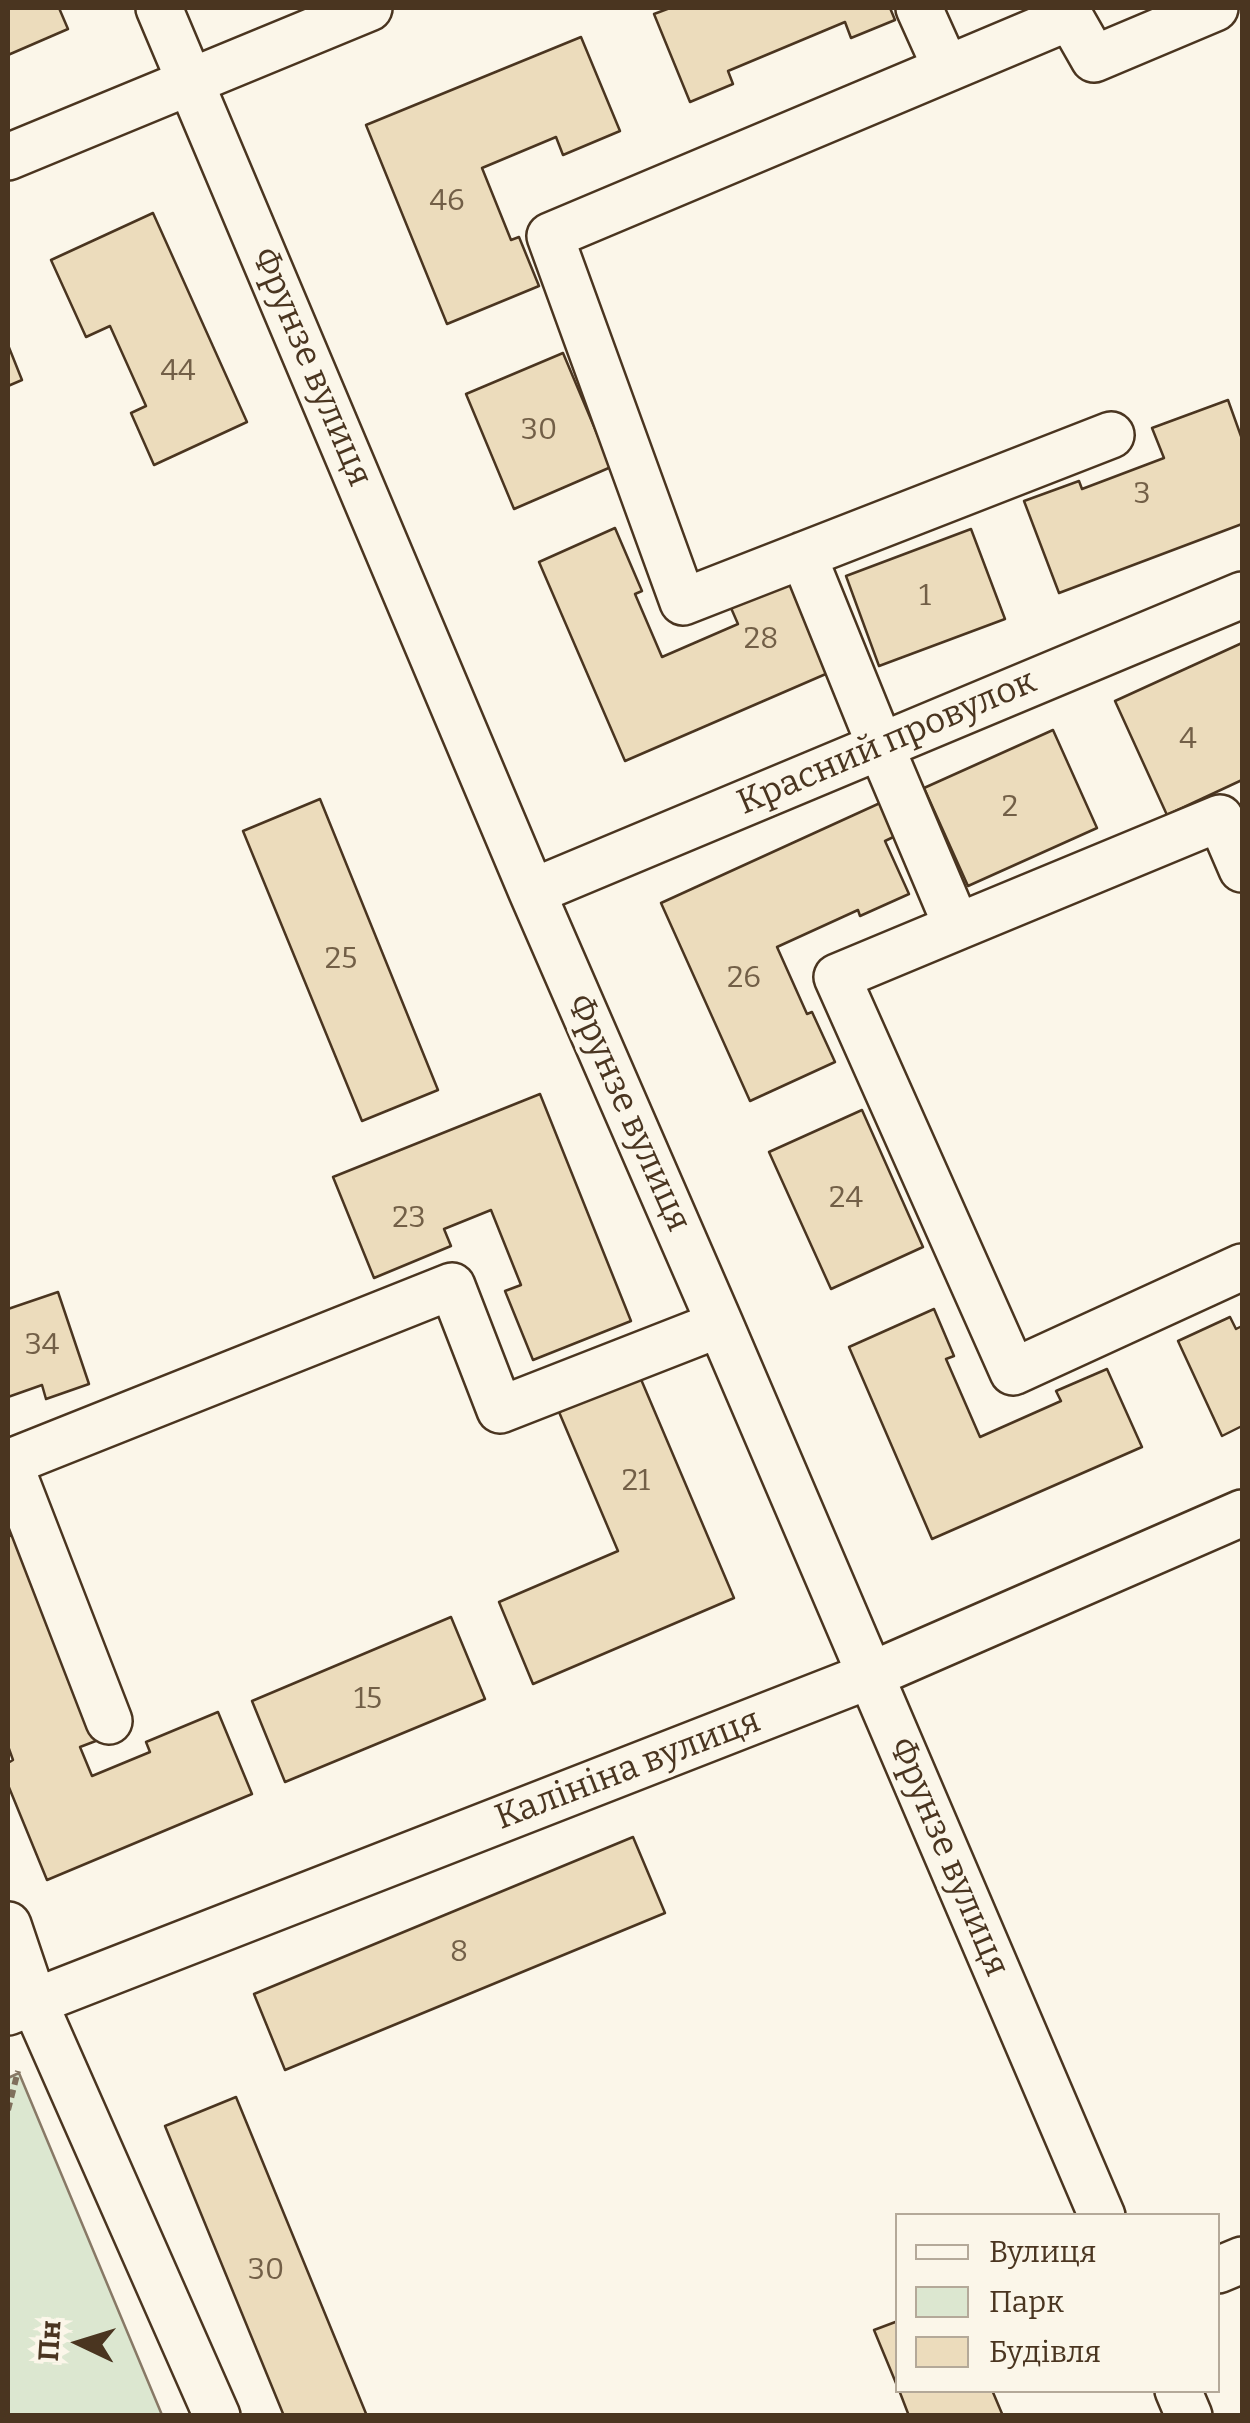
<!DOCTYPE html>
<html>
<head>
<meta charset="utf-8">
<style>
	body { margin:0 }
	#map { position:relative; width:1250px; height:2423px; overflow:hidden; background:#fbf6e9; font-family:Bitter,serif }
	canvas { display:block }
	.frame { position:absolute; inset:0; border:10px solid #4a3520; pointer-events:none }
	.legend { position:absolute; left:895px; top:2213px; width:325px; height:180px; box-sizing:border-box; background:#fbf6e9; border:2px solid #b4a999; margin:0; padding:12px 18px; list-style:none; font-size:30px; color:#4a3520 }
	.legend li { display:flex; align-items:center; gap:20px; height:50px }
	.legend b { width:50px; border:2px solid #b4a999 }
	.north { position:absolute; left:30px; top:2293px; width:100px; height:100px; -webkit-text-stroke:8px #fbf6e9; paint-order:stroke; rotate:274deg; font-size:28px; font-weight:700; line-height:40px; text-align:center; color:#4a3520 }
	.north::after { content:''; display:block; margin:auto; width:35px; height:45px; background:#4a3520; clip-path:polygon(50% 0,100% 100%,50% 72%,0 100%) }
</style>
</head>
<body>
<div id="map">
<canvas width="1250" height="2423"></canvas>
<div class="frame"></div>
<ul class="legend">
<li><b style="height:12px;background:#fbf6e9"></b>Вулиця</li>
<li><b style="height:28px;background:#dce7d0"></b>Парк</li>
<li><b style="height:28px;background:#ecdcbc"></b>Будівля</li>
</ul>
<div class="north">Пн</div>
</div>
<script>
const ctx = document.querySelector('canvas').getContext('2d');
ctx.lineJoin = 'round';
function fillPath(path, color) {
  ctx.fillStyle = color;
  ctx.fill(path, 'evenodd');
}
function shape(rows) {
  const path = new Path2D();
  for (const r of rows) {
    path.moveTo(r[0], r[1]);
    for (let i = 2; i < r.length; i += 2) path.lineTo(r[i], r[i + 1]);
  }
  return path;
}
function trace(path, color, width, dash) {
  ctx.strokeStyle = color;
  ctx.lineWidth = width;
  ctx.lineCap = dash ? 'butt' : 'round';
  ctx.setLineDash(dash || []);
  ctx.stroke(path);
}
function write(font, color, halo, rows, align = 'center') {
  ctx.font = font + ' Bitter,serif';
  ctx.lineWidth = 8;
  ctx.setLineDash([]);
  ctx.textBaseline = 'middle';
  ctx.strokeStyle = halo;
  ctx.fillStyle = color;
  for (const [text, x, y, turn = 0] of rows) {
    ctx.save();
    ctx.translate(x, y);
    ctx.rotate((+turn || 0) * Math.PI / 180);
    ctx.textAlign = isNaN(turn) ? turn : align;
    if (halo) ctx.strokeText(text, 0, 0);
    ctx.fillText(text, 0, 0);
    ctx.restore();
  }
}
const green = shape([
	[19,2073,162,2415,8,2415,8,2078,19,2073]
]);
const building = shape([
	[8,8,59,8,68,29,8,55,8,8],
	[670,8,890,8,895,20,851,38,845,22,728,71,733,84,690,102,654,14,670,8],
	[581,37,620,131,563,155,556,137,482,168,511,240,519,237,539,286,447,324,366,125,581,37],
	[153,213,247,422,154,465,131,413,146,406,110,326,86,337,51,260,153,213],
	[8,345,22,380,8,386,8,345],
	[563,353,611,467,514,509,466,394,563,353],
	[1228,400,1242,439,1242,524,1059,593,1024,501,1079,481,1082,489,1164,458,1152,428,1228,400],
	[615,528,642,591,635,594,662,657,738,624,731,608,795,580,835,670,625,761,539,562,615,528],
	[971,529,1005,619,879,666,846,576,971,529],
	[1242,643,1242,780,1167,815,1115,701,1242,643],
	[1053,730,1097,828,968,886,924,788,1053,730],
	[891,798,906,831,885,841,909,894,860,916,858,910,777,947,807,1014,812,1012,835,1062,750,1101,661,903,891,798],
	[320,799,438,1090,362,1121,243,831,320,799],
	[540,1094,631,1321,533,1360,505,1291,521,1285,491,1210,444,1229,451,1246,374,1278,333,1177,540,1094],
	[862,1110,923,1247,831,1289,769,1152,862,1110],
	[58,1292,89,1384,46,1399,42,1385,8,1397,8,1309,58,1292],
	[934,1309,954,1356,946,1359,980,1437,1061,1401,1056,1391,1107,1369,1142,1447,932,1539,849,1347,934,1309],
	[1230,1317,1236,1329,1242,1326,1242,1426,1222,1436,1178,1341,1230,1317],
	[640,1377,734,1598,533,1684,499,1602,618,1551,559,1412,640,1377],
	[16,1533,101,1739,80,1747,92,1776,150,1752,146,1742,218,1712,252,1794,47,1880,8,1785,8,1763,13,1760,8,1746,8,1537,16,1533],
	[451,1617,485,1699,285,1782,252,1701,451,1617],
	[633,1837,665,1913,285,2070,254,1994,633,1837],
	[236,2097,367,2416,284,2416,165,2126,236,2097],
	[898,2321,898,2388,874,2330,898,2321],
	[899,2390,992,2390,1003,2416,909,2416,899,2390]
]);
const path = shape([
	[8,2110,18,2071]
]);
const minor = shape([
	[159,8,532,892,720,1324,1102,2216],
	[919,8,946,68],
	[8,157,369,8],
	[1111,435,683,602,550,236,1070,17,1094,59,1215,8],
	[803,555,880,745,957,927,837,977,1013,1372,1242,1267],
	[532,892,1242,595],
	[957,927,1220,818,1242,869],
	[8,1463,452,1286,500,1410,720,1324],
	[9,1463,109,1721],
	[8,1925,34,2002,217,2416],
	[8,2012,871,1675,1242,1513],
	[1218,2270,1242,2260],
	[1178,2390,1189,2416]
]);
const numberNames = [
	["46",447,202],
	["44",178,372],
	["30",539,431],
	["3",1142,495],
	["1",925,597],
	["28",761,640],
	["4",1188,740],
	["2",1010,808],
	["25",341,960],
	["26",744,979],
	["24",846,1199],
	["23",409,1219],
	["34",42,1346],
	["21",636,1482],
	["15",368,1700],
	["8",459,1953],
	["30",266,2271]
];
const streetNames = [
	["Фрунзе вулиця",311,367,67],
	["Красний провулок",887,743,-23],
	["Фрунзе вулиця",628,1113,66],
	["Калініна вулиця",628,1770,-21],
	["Фрунзе вулиця",948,1857,67]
];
fillPath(green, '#dce7d0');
trace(green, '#887966', 2.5);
fillPath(building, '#ecdcbc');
trace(building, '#4a3520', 2.5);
trace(minor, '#4a3520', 50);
trace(path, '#7f6f5c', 6, [8, 5]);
trace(minor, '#fbf6e9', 45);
write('30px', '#725f47', null, numberNames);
write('35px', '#4a3520', '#fbf6e9', streetNames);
</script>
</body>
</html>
